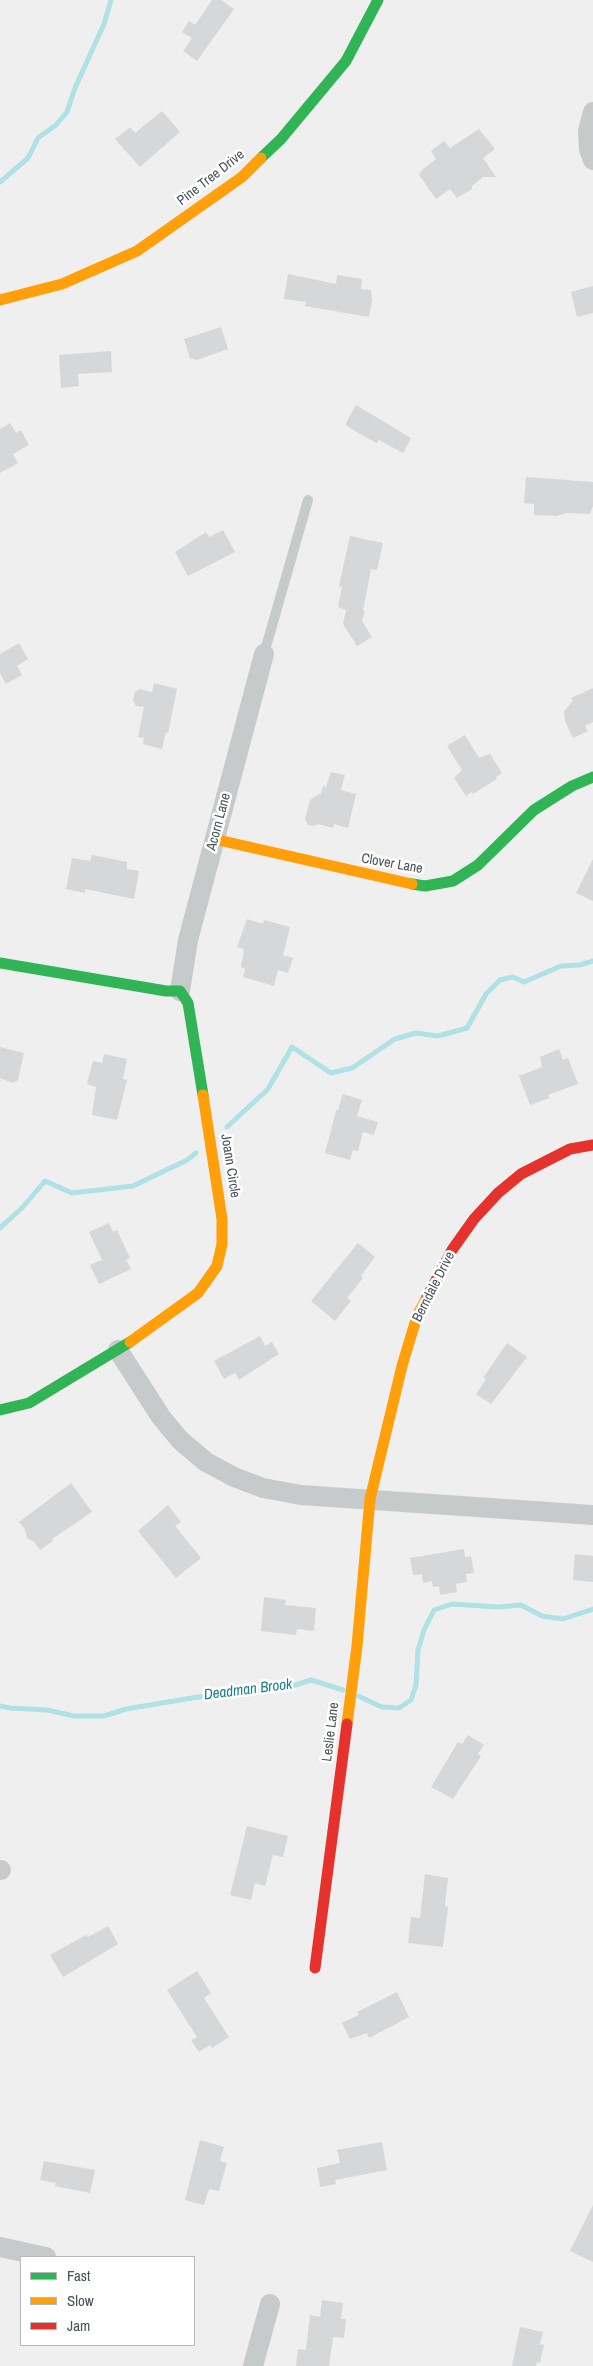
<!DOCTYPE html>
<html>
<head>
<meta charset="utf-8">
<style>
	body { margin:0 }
	#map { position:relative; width:593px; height:2366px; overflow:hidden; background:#efefef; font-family:"Archivo Narrow",sans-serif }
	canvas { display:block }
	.legend { position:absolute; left:20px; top:2256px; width:175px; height:90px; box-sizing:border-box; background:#fff; border:1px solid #b6babd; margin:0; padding:6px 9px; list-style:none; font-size:15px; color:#485359 }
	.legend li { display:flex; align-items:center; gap:10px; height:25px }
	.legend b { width:25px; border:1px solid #b6babd }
</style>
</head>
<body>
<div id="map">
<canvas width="593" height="2366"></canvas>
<ul class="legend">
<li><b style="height:6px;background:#30b455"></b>Fast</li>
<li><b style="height:6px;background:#ff9f0a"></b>Slow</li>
<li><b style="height:6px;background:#e5322d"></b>Jam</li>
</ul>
</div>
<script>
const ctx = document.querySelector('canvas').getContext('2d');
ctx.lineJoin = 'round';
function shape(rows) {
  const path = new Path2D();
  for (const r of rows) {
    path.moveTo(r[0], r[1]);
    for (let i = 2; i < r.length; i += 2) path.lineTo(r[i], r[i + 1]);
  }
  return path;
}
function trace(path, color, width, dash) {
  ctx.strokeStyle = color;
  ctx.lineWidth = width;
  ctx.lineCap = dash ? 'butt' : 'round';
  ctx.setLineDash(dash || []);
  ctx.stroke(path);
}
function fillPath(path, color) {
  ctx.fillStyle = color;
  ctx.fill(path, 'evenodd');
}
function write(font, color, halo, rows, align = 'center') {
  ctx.font = font + ' "Archivo Narrow",sans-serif';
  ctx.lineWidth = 5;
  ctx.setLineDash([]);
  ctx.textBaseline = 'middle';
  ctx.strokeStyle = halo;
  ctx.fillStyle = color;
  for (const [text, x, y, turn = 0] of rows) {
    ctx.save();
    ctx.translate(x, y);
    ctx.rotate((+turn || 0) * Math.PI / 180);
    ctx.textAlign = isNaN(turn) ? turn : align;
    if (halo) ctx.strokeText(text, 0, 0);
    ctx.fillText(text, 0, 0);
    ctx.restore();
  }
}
const stream = shape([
	[0,182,28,158,38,138,56,125,67,112,75,88,104,24,111,0],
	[227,1127,268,1089,292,1047,331,1073,352,1068,395,1039,416,1033,438,1036,467,1028,486,994,500,980,513,977,524,982,561,966,580,965,593,961],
	[0,1228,22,1208,45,1181,72,1193,133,1186,187,1160,196,1153],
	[358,1696,382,1707,399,1708,411,1700,416,1685,418,1650,424,1630,434,1610,452,1604,498,1607,521,1605,542,1616,563,1619,593,1609],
	[0,1706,10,1708,47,1710,74,1716,104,1716,126,1709,192,1698,254,1689,283,1689,311,1680,343,1690]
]);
const building = shape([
	[212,0,221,0,234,9,197,61,183,51,192,38,182,32,189,21,195,25],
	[162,111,180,132,140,167,115,139,130,127,135,133],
	[479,129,495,149,483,158,496,177,483,177,472,186,472,189,457,198,450,189,436,199,419,175,422,170,436,159,431,151,444,141,450,148],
	[288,274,336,284,337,275,362,279,361,289,371,290,372,300,369,317,305,306,306,302,284,299],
	[593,286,593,313,577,317,571,292],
	[221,327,228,349,197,360,190,358,184,339],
	[111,351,112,372,78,374,79,386,61,388,59,355],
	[356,405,411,438,403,453,379,440,377,443,367,438,345,425],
	[10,423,16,433,21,430,29,445,13,454,18,463,0,473,0,429],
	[526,477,593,482,593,506,590,514,567,513,556,516,534,515,534,504,524,503],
	[223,530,235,552,188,576,175,552,206,532,209,537],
	[350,536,383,543,377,570,371,569,363,611,365,611,362,621,372,637,357,646,343,624,346,610,338,607,342,587,339,586],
	[19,643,28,659,17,666,22,675,6,684,0,673,0,654],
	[154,683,177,689,168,733,166,732,162,749,143,744,144,738,138,737,144,707,136,706,133,700,135,692,140,689,152,692],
	[593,688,593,722,585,726,588,731,573,738,565,721,564,711,573,701,571,698],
	[465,735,479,758,490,754,502,773,496,777,497,779,473,794,472,792,466,796,454,778,462,770,447,746],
	[331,772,345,775,341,790,356,794,348,828,334,824,333,828,318,824,314,826,308,825,305,819,310,800,321,793,323,786,326,787],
	[92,855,127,862,127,869,139,871,134,899,85,889,85,893,66,889,72,858,90,861],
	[593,859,593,901,576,893],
	[247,919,263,924,264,920,290,927,283,955,293,958,288,973,278,970,274,986,243,977,245,969,241,967,244,949,237,947],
	[0,1047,24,1053,18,1080,13,1083,0,1078],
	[559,1049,563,1060,568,1058,578,1084,548,1095,549,1098,530,1105,519,1076,542,1067,540,1057],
	[104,1054,127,1059,123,1079,127,1080,117,1120,92,1115,96,1087,87,1084,93,1061,102,1063],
	[343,1094,362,1100,357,1116,378,1122,374,1135,363,1132,358,1151,353,1150,350,1160,325,1153,336,1110,338,1110],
	[109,1223,113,1232,117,1230,130,1258,126,1260,131,1269,99,1284,90,1265,102,1260,89,1232],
	[358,1243,375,1257,361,1276,363,1278,347,1298,351,1301,335,1321,311,1301],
	[260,1336,265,1346,272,1342,279,1354,239,1380,235,1373,224,1379,214,1361],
	[507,1343,527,1357,491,1404,476,1394,486,1379,483,1378],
	[71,1483,92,1512,52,1539,53,1541,40,1550,34,1542,27,1538,25,1529,19,1522],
	[168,1505,181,1522,175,1526,201,1558,176,1578,138,1531],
	[464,1549,465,1557,471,1556,474,1573,466,1574,467,1582,456,1584,457,1592,440,1595,439,1586,433,1587,432,1581,423,1583,422,1574,413,1575,410,1558],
	[575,1554,593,1556,593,1582,573,1580],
	[264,1597,286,1600,285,1605,316,1608,314,1631,297,1629,296,1635,261,1631],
	[468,1735,484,1745,478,1754,481,1756,453,1799,431,1787,458,1742,462,1744],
	[247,1826,288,1836,283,1857,273,1855,265,1886,255,1883,251,1900,230,1895],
	[425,1874,448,1878,445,1906,448,1907,443,1947,408,1943,411,1917,420,1918],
	[108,1926,118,1944,63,1977,50,1955,86,1935,88,1937],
	[197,1971,211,1993,204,1998,229,2037,212,2048,210,2045,199,2052,191,2040,197,2037,167,1990],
	[397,1992,409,2017,369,2038,367,2033,350,2039,342,2023,359,2015,357,2012],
	[200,2140,224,2147,220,2161,227,2163,219,2191,209,2189,204,2205,185,2200],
	[382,2142,387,2170,335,2180,336,2184,320,2187,317,2168,340,2163,337,2150],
	[44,2161,95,2170,90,2193,55,2186,56,2183,40,2180],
	[593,2205,593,2262,570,2251],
	[322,2300,343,2303,341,2319,346,2319,344,2338,333,2337,329,2366,296,2366,298,2349,306,2350,310,2315,320,2317],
	[520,2327,543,2332,540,2344,544,2345,540,2363,537,2362,536,2366,512,2366]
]);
const lane = shape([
	[264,654,308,500]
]);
const street = shape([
	[593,112,588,131,589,149,593,160],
	[180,991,188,940,264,654],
	[118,1350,161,1417,180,1440,206,1462,234,1477,263,1488,301,1495,593,1515],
	[0,1870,1,1870],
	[0,2247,46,2257],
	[253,2366,270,2304]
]);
const fast = shape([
	[261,158,281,139,346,61,378,0],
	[412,884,425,886,453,881,478,865,534,810,572,786,593,777],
	[0,963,166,991,180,991,188,1003,203,1095],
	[0,1410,29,1403,130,1342]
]);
const slow = shape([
	[0,300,62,284,137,251,242,177,261,158],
	[214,839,412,884],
	[130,1342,198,1293,217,1266,222,1244,222,1219,203,1095],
	[347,1724,357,1646,370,1499,402,1366,417,1316,427,1297]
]);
const jam = shape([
	[427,1297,452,1250,474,1219,498,1193,521,1174,570,1149,593,1145],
	[315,1968,347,1724]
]);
const streetNames = [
	["Pine Tree Drive",211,178,-38],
	["Acorn Lane",219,822,-75],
	["Clover Lane",392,864,10],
	["Joann Circle",230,1166,81],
	["Berndale Drive",434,1287,-63],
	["Leslie Lane",331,1732,-83]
];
const waterNames = [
	["Deadman Brook",248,1690,-7]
];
trace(stream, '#afe1e5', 5);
fillPath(building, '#d5d7d8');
trace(lane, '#c7caca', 10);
trace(street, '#c7caca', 20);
trace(fast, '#30b455', 11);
trace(slow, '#ff9f0a', 11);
trace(jam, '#e5322d', 11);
write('14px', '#485359', '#fff', streetNames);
write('italic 15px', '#1b818a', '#fff', waterNames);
</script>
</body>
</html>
